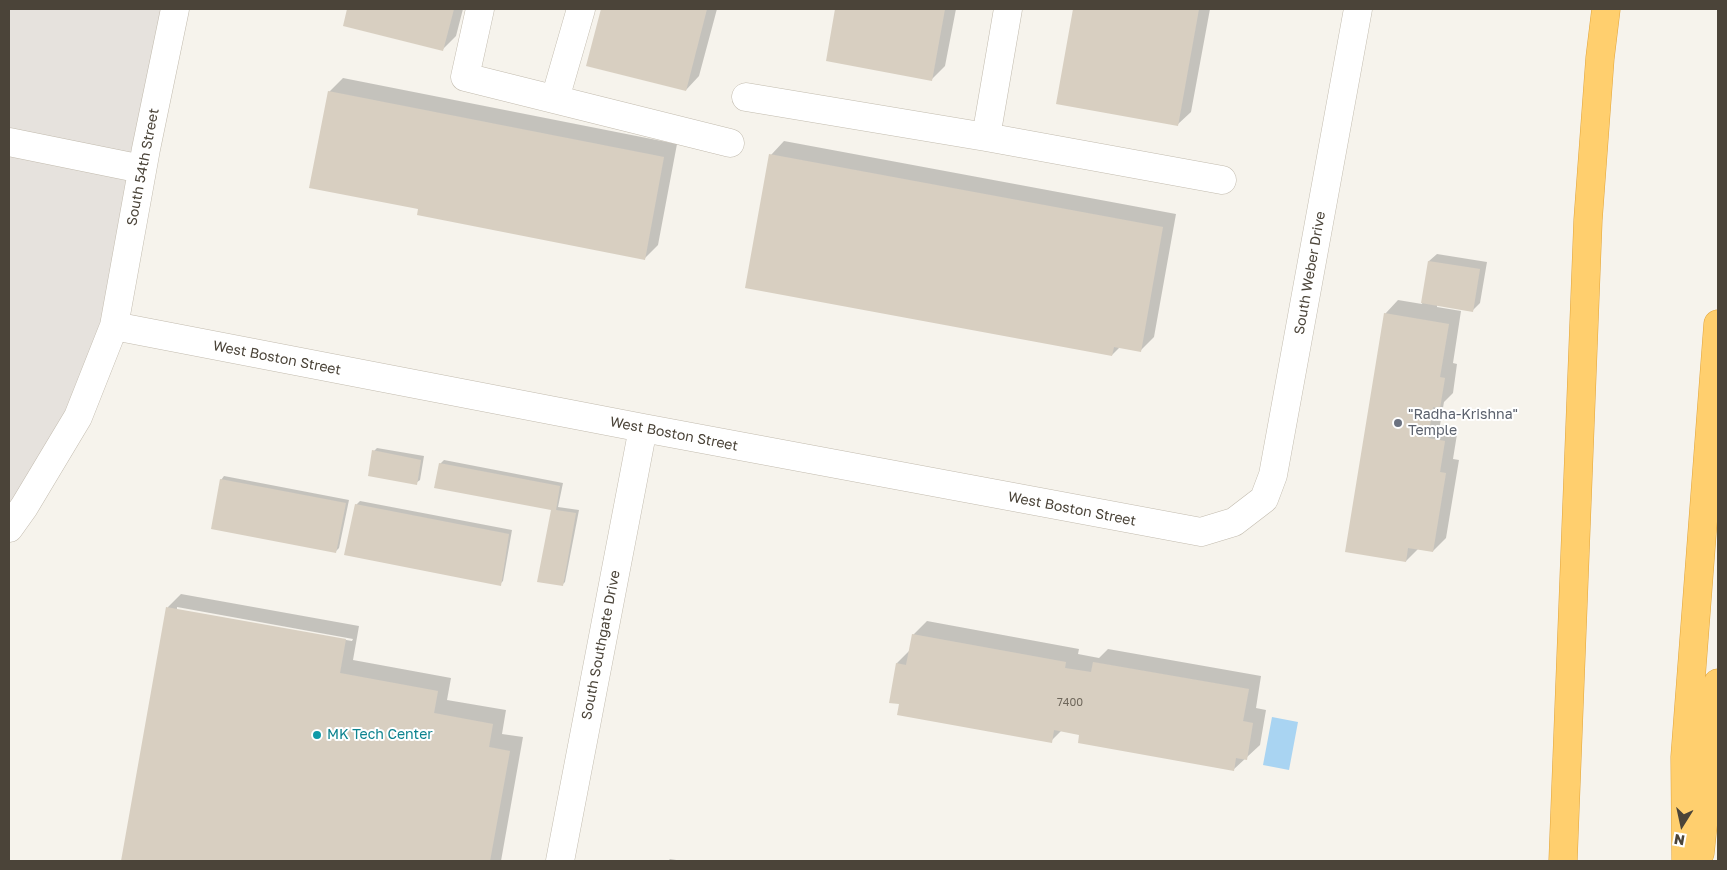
<!DOCTYPE html>
<html>
<head>
<meta charset="utf-8">
<style>
	body { margin:0 }
	#map { position:relative; width:1727px; height:870px; overflow:hidden; background:#f6f3ec; font-family:"Golos Text",sans-serif }
	canvas { display:block }
	.frame { position:absolute; inset:0; border:10px solid #4b4439; pointer-events:none }
	.north { position:absolute; left:1657px; top:800px; width:50px; height:50px; -webkit-text-stroke:4px #fff; paint-order:stroke; rotate:190deg; font-size:14px; font-weight:700; line-height:20px; text-align:center; color:#4b4439 }
	.north::after { content:''; display:block; margin:auto; width:18px; height:22px; background:#4b4439; clip-path:polygon(50% 0,100% 100%,50% 72%,0 100%) }
</style>
</head>
<body>
<div id="map">
<canvas width="1727" height="870"></canvas>
<div class="frame"></div>
<div class="north">N</div>
</div>
<script>
const ctx = document.querySelector('canvas').getContext('2d');
ctx.lineJoin = 'round';
function fillPath(path, color) {
  ctx.fillStyle = color;
  ctx.fill(path, 'evenodd');
}
function shape(rows) {
  const path = new Path2D();
  for (const r of rows) {
    path.moveTo(r[0], r[1]);
    for (let i = 2; i < r.length; i += 2) path.lineTo(r[i], r[i + 1]);
  }
  return path;
}
function trace(path, color, width, dash) {
  ctx.strokeStyle = color;
  ctx.lineWidth = width;
  ctx.lineCap = dash ? 'butt' : 'round';
  ctx.setLineDash(dash || []);
  ctx.stroke(path);
}
function write(font, color, halo, rows, align = 'center') {
  ctx.font = font + ' "Golos Text",sans-serif';
  ctx.lineWidth = 4;
  ctx.setLineDash([]);
  ctx.textBaseline = 'middle';
  ctx.strokeStyle = halo;
  ctx.fillStyle = color;
  for (const [text, x, y, turn = 0] of rows) {
    ctx.save();
    ctx.translate(x, y);
    ctx.rotate((+turn || 0) * Math.PI / 180);
    ctx.textAlign = isNaN(turn) ? turn : align;
    if (halo) ctx.strokeText(text, 0, 0);
    ctx.fillText(text, 0, 0);
    ctx.restore();
  }
}
const industrial = shape([
	[9,9,171,9,114,326,9,528]
]);
const water = shape([
	[1272,717,1298,722,1289,770,1263,765]
]);
const shadow = shape([
	[348,9,463,9,456,36,442,50,344,25],
	[602,9,717,9,699,76,686,90,588,65],
	[837,9,956,9,945,66,931,80,827,60],
	[1074,9,1210,9,1191,112,1177,125,1057,103],
	[343,78,677,144,658,245,644,259,419,208,329,92],
	[784,141,1176,214,1154,337,1140,351,1120,347,1112,355,771,155],
	[1437,254,1487,262,1480,303,1473,310,1437,304,1437,307,1461,311,1453,363,1457,364,1453,393,1444,402,1440,425,1458,428,1453,459,1459,460,1446,538,1433,551,1418,549,1406,561,1385,314,1398,300,1422,304,1429,261],
	[377,448,424,456,420,480,416,483,374,451],
	[444,460,563,483,558,507,579,510,565,582,562,585,552,509,440,464],
	[224,476,349,500,339,548,336,551,221,480],
	[360,501,512,530,503,581,500,584,356,505],
	[181,594,359,626,353,660,451,678,447,700,506,710,502,734,523,737,501,861,122,861,168,607],
	[177,607,353,639,352,641,177,610],
	[927,621,1079,649,1078,654,1099,658,1108,649,1261,676,1256,708,1266,710,1260,745,1233,770,1062,730,1051,741,900,703,897,663,910,650,913,635],
	[670,859,683,861,668,861]
]);
const building = shape([
	[347,9,454,9,443,51,343,26],
	[601,9,707,9,686,91,586,66],
	[835,9,945,9,932,81,826,61],
	[1073,9,1199,9,1178,126,1056,104],
	[328,91,664,157,645,260,417,215,418,209,309,188],
	[769,154,1163,227,1141,352,1114,347,1112,356,745,288],
	[1428,261,1480,269,1473,312,1421,303],
	[1384,313,1449,324,1440,377,1445,378,1440,408,1433,407,1428,438,1445,441,1440,472,1446,473,1433,552,1408,548,1406,562,1345,552],
	[372,450,421,460,417,485,368,476],
	[439,463,560,486,556,510,576,513,563,586,537,582,551,510,434,488],
	[220,479,346,503,336,553,211,529],
	[355,504,509,534,501,586,344,555],
	[166,607,346,639,340,673,438,691,434,713,493,724,489,747,510,751,490,861,121,861],
	[912,634,1066,662,1065,668,1091,672,1093,662,1249,689,1243,721,1253,723,1247,760,1236,758,1234,771,1078,743,1079,735,1054,730,1052,743,897,715,899,704,889,703,896,663,906,665]
]);
const minor = shape([
	[480,9,465,77,730,143],
	[746,97,986,137,1222,180],
	[555,99,581,9],
	[986,137,1008,9],
	[9,142,142,169],
	[114,326,643,428,1201,532,1234,522,1264,499,1273,475,1358,9],
	[9,528,24,507,78,417,114,326,146,149,175,9],
	[560,861,643,428]
]);
const highway = shape([
	[1700,853,1718,683],
	[1563,861,1588,220,1600,58,1606,9],
	[1686,861,1685,757,1718,324]
]);
const markers = [
	[1398,423,5,"#6b7280"],
	[317,735,5,"#0f9aa8"]
];
const numberNames = [
	["7400",1070,703]
];
const streetNames = [
	["South 54th Street",143,167,-79],
	["South Weber Drive",1310,273,-80],
	["West Boston Street",277,358,11],
	["West Boston Street",674,434,11],
	["West Boston Street",1072,509,11],
	["South Southgate Drive",601,645,-79]
];
const worshipNames = [
	["\"Radha-Krishna\"",1408,415],
	["Temple",1408,431]
];
const cultureNames = [
	["MK Tech Center",327,735]
];
fillPath(industrial, '#e6e2dd');
fillPath(water, '#a9d4f2');
fillPath(shadow, '#0003');
fillPath(building, '#d8cfc1');
trace(minor, '#c2bbae', 29);
trace(highway, '#e0a43c', 29);
trace(minor, '#fff', 28);
trace(highway, '#ffcf6e', 28);
for (const [x, y, r, color] of markers) {
  const dot = new Path2D();
  dot.arc(x, y, r, 0, 2 * Math.PI);
  ctx.fillStyle = color;
  ctx.fill(dot);
  trace(dot, '#fff', 2);
}
write('11px', '#6e675b', null, numberNames);
write('14px', '#4b4439', '#fff', streetNames);
write('14px', '#5b616d', '#fff', worshipNames, 'left');
write('14px', '#0d838f', '#fff', cultureNames, 'left');
</script>
</body>
</html>
